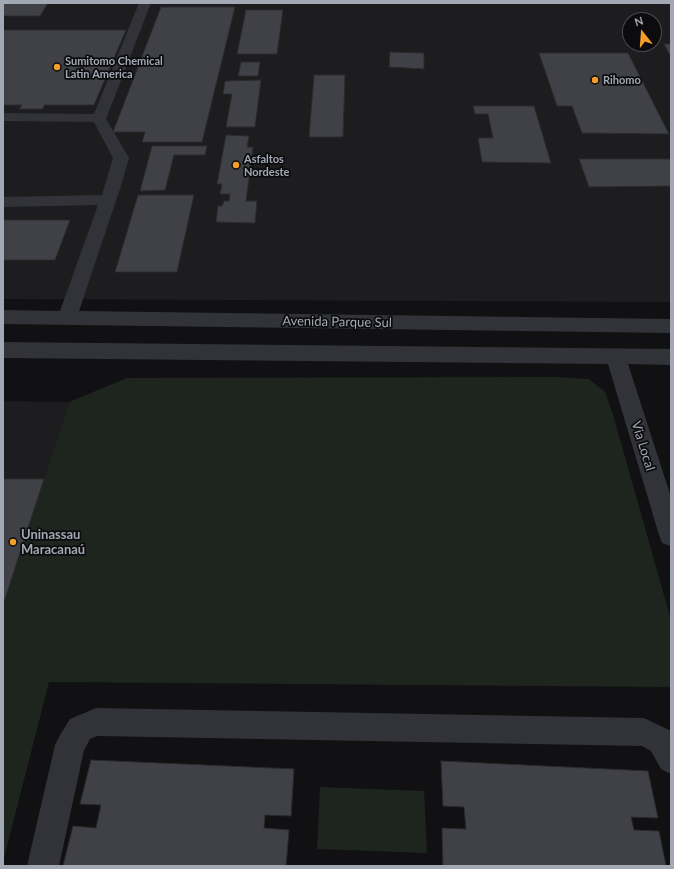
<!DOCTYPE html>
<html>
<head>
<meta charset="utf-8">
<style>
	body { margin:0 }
	#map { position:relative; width:674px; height:869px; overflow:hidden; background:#111113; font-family:Lato,sans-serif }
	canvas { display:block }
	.frame { position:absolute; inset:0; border:4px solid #a2a9b4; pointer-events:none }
	.north { position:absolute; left:622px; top:12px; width:40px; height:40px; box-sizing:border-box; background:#0c0c0e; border:1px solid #484b50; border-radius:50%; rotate:343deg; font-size:11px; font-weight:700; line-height:16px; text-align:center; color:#a2a9b4 }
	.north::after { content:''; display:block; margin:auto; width:14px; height:18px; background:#f59e27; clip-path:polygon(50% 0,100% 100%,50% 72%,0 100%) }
</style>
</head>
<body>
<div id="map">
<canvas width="674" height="869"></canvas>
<div class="frame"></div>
<div class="north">N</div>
</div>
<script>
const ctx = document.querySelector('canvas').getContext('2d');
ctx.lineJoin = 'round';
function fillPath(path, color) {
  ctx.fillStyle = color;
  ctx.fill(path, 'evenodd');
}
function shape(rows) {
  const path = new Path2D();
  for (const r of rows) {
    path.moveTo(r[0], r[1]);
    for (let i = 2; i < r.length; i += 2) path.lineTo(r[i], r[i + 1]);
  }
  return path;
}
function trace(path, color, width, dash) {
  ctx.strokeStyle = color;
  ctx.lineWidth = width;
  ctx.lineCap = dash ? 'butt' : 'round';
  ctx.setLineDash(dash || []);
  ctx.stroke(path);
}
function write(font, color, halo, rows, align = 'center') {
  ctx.font = font + ' Lato,sans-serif';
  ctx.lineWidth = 3.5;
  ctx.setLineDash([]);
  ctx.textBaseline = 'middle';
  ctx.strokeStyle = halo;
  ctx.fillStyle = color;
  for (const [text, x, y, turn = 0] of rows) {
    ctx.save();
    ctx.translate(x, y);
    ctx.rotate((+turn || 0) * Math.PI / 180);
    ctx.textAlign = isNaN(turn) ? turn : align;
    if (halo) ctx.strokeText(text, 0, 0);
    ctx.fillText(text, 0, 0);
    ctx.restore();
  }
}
const built = shape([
	[3,3,671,3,671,302,3,299],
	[630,20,654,20,654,44,630,44],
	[3,401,69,402,3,605]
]);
const green = shape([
	[557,377,589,379,605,392,614,418,671,620,671,687,49,682,3,862,3,604,69,402,127,378],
	[320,787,424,791,427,853,317,849]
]);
const building = shape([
	[3,3,48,3,40,16,3,16,3,3],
	[161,7,235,7,202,142,142,142,145,132,113,132,161,7],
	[246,10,283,10,277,54,237,54,246,10],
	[3,30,126,30,94,105,44,105,43,109,19,109,22,105,3,105,3,30],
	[664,44,671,44,671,57,664,44],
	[390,52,424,53,424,69,389,67,390,52],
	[539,53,628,53,669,134,582,133,572,106,557,106,539,53],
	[241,62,260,62,258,76,238,76,241,62],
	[314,75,345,75,343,137,309,137,314,75],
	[261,80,255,127,226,127,232,94,223,94,225,81,261,80],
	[473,106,534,106,551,163,482,162,478,138,493,138,488,114,475,114,473,106],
	[226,135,249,136,247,147,253,147,246,201,257,201,255,223,216,222,218,206,222,206,224,201,229,201,230,194,220,194,222,184,217,184,226,135],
	[152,146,207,146,205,155,174,155,165,190,140,191,152,146],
	[579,159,671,159,671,186,589,187,579,159],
	[138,195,194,195,177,272,115,272,138,195],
	[3,220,70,220,55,260,3,260,3,220],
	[3,479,44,479,3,605,3,479],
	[91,760,294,769,291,816,265,815,264,828,289,830,286,866,63,866,73,826,96,828,101,805,80,804,91,760],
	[441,761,648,771,658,818,631,817,634,830,659,831,666,866,443,866,442,828,466,829,464,807,443,806,441,761]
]);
const minor = shape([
	[139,3,151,3,106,119,129,158,120,189,79,311,671,319,671,333,3,324,3,310,60,311,98,205,3,207,3,197,102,195,113,158,94,122,3,121,3,113,94,114,139,3],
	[3,342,671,349,671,365,628,364,671,497,671,546,662,543,659,535,608,364,3,358,3,342],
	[96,708,644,718,671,731,671,774,661,769,651,751,642,746,97,736,90,739,84,750,59,866,27,866,55,745,60,735,70,719,96,708]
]);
const markers = [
	[57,67,4,"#f59e27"],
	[595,80,4,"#f59e27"],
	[236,165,4,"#f59e27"],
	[13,542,4,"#f59e27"]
];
const farPoinames = [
	["Sumitomo Chemical",65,61],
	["Latin America",65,74],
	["Rihomo",603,80],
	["Asfaltos",244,159],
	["Nordeste",244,172]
];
const streetNames = [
	["Avenida Parque Sul",337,322,1],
	["Via Local",643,446,73]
];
const poiNames = [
	["Uninassau",21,535],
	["Maracanaú",21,550]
];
fillPath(built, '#1d1d20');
fillPath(green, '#1d251e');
fillPath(building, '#404146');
trace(building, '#2b2b2f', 1);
fillPath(minor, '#323338');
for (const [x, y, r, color] of markers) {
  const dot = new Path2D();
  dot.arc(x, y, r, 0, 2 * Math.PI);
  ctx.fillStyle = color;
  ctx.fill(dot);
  trace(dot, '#0c0c0e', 1.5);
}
write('bold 11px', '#a2a9b4', '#0c0c0e', farPoinames, 'left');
write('13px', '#a2a9b4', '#0c0c0e', streetNames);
write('bold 13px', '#a2a9b4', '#0c0c0e', poiNames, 'left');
</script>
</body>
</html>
